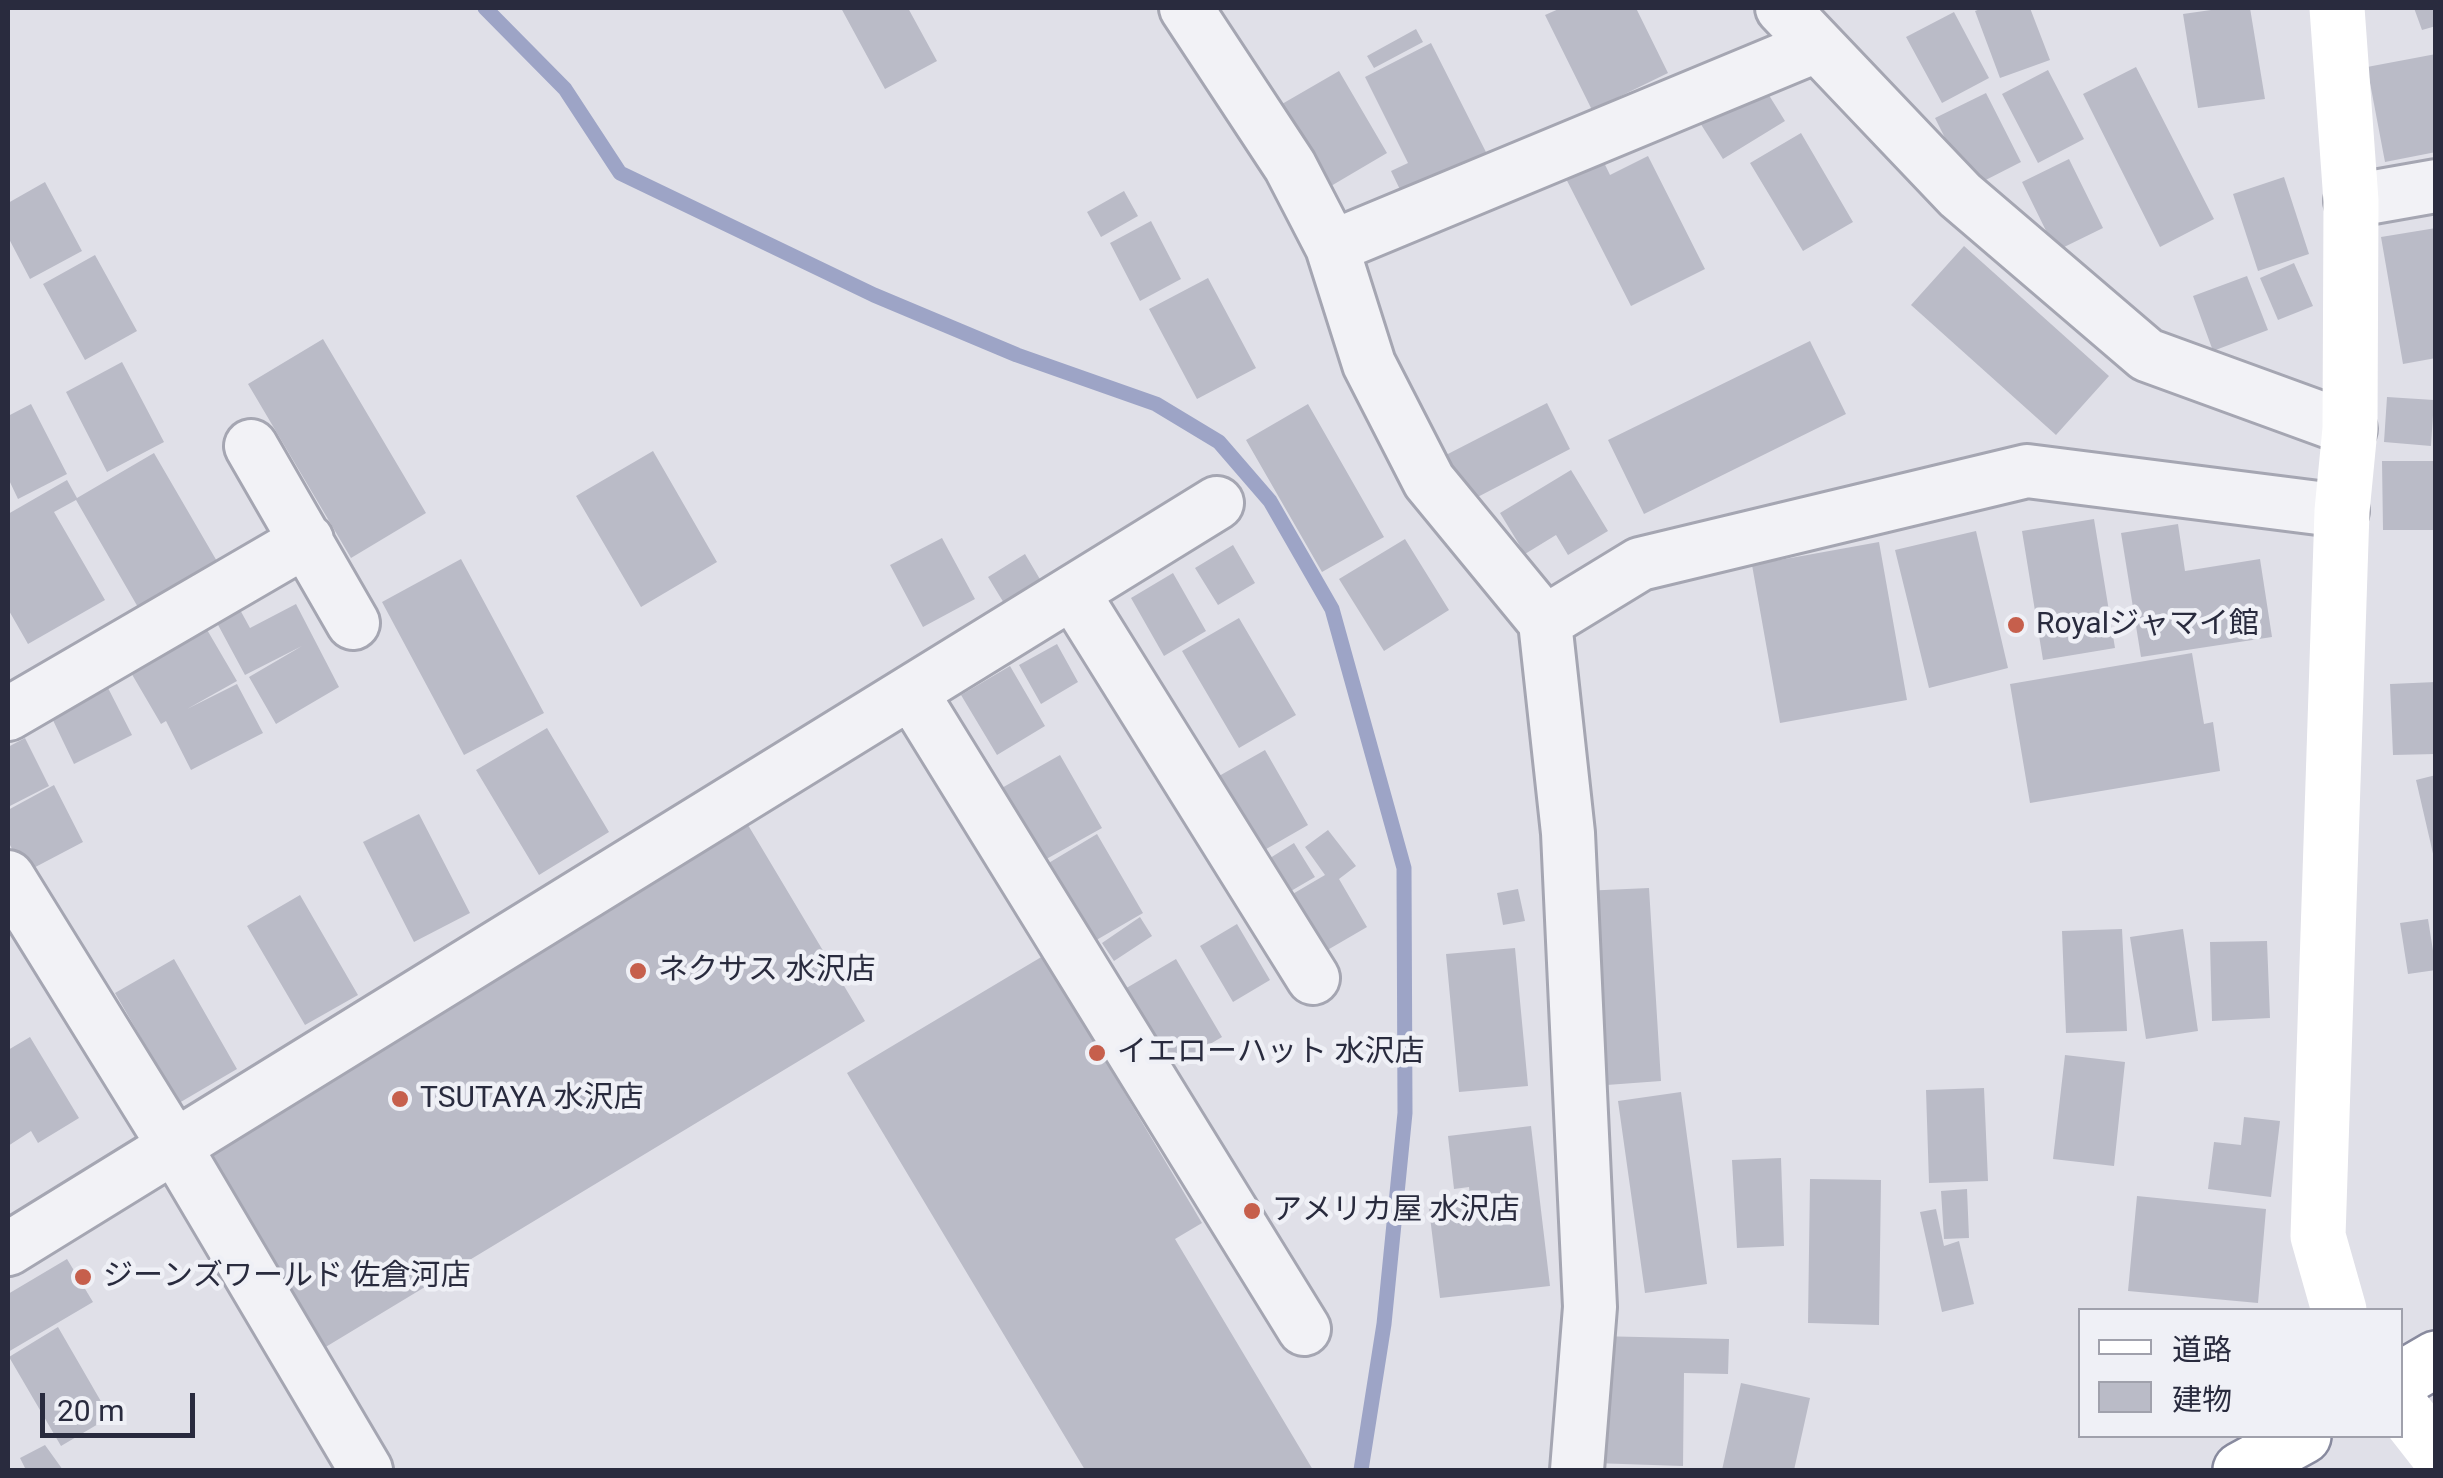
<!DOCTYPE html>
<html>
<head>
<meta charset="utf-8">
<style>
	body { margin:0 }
	#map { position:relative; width:2443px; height:1478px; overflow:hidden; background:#e0e0e8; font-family:Roboto,"Noto Sans JP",sans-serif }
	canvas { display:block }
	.frame { position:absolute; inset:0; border:10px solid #292b3e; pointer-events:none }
	.legend { position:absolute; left:2078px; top:1308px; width:325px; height:130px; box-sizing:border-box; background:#eff0f6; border:2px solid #a0a1ac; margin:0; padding:12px 18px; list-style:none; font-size:30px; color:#292b3e }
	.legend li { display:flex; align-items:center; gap:20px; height:50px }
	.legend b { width:50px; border:2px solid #a0a1ac }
	.scale { position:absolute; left:40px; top:1393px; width:155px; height:45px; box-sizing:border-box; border:5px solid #292b3e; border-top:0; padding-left:12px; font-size:30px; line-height:35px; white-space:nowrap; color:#292b3e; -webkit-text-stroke:8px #eff0f6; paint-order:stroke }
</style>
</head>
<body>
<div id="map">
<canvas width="2443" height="1478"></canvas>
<div class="frame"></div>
<ul class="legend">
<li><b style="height:12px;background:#fff"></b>道路</li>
<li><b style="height:28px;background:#babbc7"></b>建物</li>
</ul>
<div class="scale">20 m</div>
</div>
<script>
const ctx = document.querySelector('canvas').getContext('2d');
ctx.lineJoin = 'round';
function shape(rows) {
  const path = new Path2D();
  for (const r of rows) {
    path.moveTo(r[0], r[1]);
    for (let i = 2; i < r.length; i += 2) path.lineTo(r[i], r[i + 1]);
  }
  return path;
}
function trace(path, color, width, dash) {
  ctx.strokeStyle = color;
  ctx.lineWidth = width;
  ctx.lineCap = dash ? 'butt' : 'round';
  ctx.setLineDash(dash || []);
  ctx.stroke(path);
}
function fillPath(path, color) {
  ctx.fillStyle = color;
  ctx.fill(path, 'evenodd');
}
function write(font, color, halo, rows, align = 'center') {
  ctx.font = font + ' Roboto,"Noto Sans JP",sans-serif';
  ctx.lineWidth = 9;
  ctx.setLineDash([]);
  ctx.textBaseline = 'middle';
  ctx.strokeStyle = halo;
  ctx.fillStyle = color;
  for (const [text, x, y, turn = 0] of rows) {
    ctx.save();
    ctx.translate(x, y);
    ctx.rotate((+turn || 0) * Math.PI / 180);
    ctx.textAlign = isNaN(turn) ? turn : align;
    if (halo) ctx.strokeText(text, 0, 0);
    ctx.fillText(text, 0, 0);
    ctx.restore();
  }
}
const stream = shape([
	[485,8,565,89,620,173,874,295,1017,355,1156,404,1219,442,1270,501,1332,609,1404,868,1405,1113,1384,1324,1361,1470]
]);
const building = shape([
	[841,8,908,8,937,61,885,89],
	[1561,8,1636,8,1668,73,1592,110,1545,15],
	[1983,8,2030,8,2050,60,2000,78,1975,11],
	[2225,8,2250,8,2265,99,2198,108,2183,14],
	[2414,8,2436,8,2436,26,2422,30],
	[1954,12,1989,78,1942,103,1906,37],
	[1416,29,1423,42,1374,68,1367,56],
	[1431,43,1491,162,1407,204,1391,171,1408,163,1365,77],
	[2436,54,2436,152,2385,162,2367,67],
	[2136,67,2214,219,2160,247,2083,94],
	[2048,70,2084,139,2038,163,2002,94],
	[1339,71,1387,153,1331,186,1282,104],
	[1757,76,1785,121,1723,159,1695,115],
	[1986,93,2021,162,1970,188,1935,118],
	[1801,133,1853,222,1803,251,1750,163],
	[1596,146,1610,175,1648,156,1705,269,1631,306,1559,165],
	[2069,159,2103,228,2056,251,2022,182],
	[2284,177,2309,254,2258,271,2233,194],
	[45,182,82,251,30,279,8,237,8,203],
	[1124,191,1138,216,1101,237,1087,212],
	[1151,221,1181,279,1140,301,1110,243],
	[2436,228,2436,358,2403,364,2381,237],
	[1964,246,2109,376,2056,435,1911,305],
	[95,255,137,331,85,360,43,284],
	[2294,263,2313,306,2278,320,2260,278],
	[2247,276,2268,330,2213,351,2193,296],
	[1208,278,1256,368,1197,399,1149,309],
	[323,339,426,513,351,558,248,384],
	[1810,341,1846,414,1644,514,1608,440],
	[122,362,164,442,107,472,66,392],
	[2387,397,2434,400,2431,446,2384,442],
	[1547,403,1570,449,1468,502,1444,456],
	[31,404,67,474,18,499,8,478,8,416],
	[1308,404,1384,537,1322,572,1246,440],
	[653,451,717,562,641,607,576,496],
	[154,453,218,563,139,609,76,500,54,512,105,600,28,644,8,609,8,514,67,480,77,498],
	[2382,461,2436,461,2436,530,2383,530],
	[1571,470,1608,531,1568,555,1556,535,1525,554,1500,513],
	[2094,519,2115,648,2043,660,2022,531],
	[2178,524,2185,571,2260,559,2272,637,2141,657,2121,533],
	[1976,531,2008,668,1929,688,1895,550],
	[942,538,975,599,923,627,890,565],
	[1405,539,1449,610,1384,651,1339,579],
	[1879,542,1907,700,1780,723,1752,565],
	[1233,545,1255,583,1218,605,1195,568],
	[1025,554,1047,591,1010,613,988,577],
	[461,559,544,713,464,755,382,602],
	[1173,573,1206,631,1164,656,1131,598],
	[233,597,250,628,296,604,339,687,276,724,249,677,302,646,245,675,210,610],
	[1239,618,1296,715,1239,748,1182,651],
	[206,628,237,681,187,709,237,684,263,733,191,770,166,721,161,724,130,671],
	[1057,644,1078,682,1041,704,1019,665],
	[2192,653,2204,724,2213,722,2220,771,2030,803,2010,684],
	[1010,666,1045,726,997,755,961,695],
	[2436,682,2436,754,2393,755,2390,684],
	[107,686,132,735,74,764,50,714],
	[547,728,609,832,539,875,476,770],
	[25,738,49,786,8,807,8,747],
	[1265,750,1308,825,1261,852,1219,776],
	[1060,755,1102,828,1041,862,1000,789],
	[2436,775,2436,858,2434,858,2416,780],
	[54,785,83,842,24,873,8,841,8,810],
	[419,814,470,913,414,942,363,842],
	[748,825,865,1021,324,1348,205,1148],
	[1328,830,1356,866,1339,879,1367,927,1312,959,1279,902,1325,875,1305,847],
	[1097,834,1143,913,1093,942,1047,864],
	[1294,843,1315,877,1279,898,1259,865],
	[1649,888,1661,1081,1593,1086,1582,891],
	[1518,889,1525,921,1503,925,1497,893],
	[300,895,358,995,305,1025,247,926],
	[1140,917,1152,936,1114,961,1102,943],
	[2428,919,2436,970,2408,974,2400,923],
	[1237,924,1270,980,1233,1002,1200,946],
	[2122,929,2127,1031,2066,1033,2062,931],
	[2183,929,2198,1031,2146,1039,2130,937],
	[2267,941,2270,1018,2212,1021,2210,942],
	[1515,948,1528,1086,1459,1092,1446,954],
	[1043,956,1202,1223,1175,1239,1313,1470,1085,1470,847,1073],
	[174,959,237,1069,179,1103,115,993],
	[1176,959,1222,1037,1169,1068,1123,990],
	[30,1037,79,1118,38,1143,31,1131,8,1146,8,1050],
	[2065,1055,2125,1062,2114,1166,2053,1159],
	[1984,1088,1988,1181,1929,1183,1926,1090],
	[1681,1092,1707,1284,1645,1293,1618,1101],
	[2244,1117,2280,1121,2271,1197,2208,1189,2214,1142,2241,1145],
	[1531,1126,1550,1286,1440,1298,1429,1209,1471,1205,1469,1187,1454,1189,1448,1136],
	[1781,1158,1784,1246,1737,1248,1732,1160],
	[1810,1179,1881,1180,1879,1325,1808,1323],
	[1967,1189,1969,1238,1944,1239,1941,1191],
	[2137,1196,2266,1209,2258,1303,2128,1291],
	[1936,1209,1944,1246,1959,1241,1974,1304,1942,1312,1920,1212],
	[67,1259,93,1302,8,1352,8,1294],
	[58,1327,110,1417,61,1446,9,1357],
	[1595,1336,1729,1339,1728,1374,1684,1373,1683,1466,1593,1463],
	[1741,1383,1810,1398,1794,1470,1722,1470],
	[45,1445,63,1470,26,1470,20,1458]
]);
const street = shape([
	[1186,8,1290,166,1332,247],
	[1782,8,1960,195,2147,355,2350,429],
	[2351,201,2436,186],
	[251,446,353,623],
	[1073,593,1313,978],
	[1545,622,1429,481,1369,364,1332,247,1816,46],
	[911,692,1304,1329],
	[8,714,307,540],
	[8,877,175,1147,366,1470],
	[8,1249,1217,503],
	[1577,1470,1590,1307,1568,833,1545,622,1640,564,2027,471,2342,511]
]);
const secondary = shape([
	[2337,8,2351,201,2350,429,2342,511,2318,1236,2339,1310],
	[2400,1406,2436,1452]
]);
const highway = shape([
	[2400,1380,2436,1359],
	[2241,1470,2303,1436]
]);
const markers = [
	[2016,625,10,"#c65f4c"],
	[638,971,10,"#c65f4c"],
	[1097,1053,10,"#c65f4c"],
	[400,1099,10,"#c65f4c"],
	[1252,1211,10,"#c65f4c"],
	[83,1277,10,"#c65f4c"]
];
const poiNames = [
	["Royalジャマイ館",2036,625],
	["ネクサス 水沢店",658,971],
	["イエローハット 水沢店",1117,1053],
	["TSUTAYA 水沢店",420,1099],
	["アメリカ屋 水沢店",1272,1211],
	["ジーンズワールド 佐倉河店",103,1277]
];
trace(stream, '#9da4c6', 15);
fillPath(building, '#babbc7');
trace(street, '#a5a6b2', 58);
trace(highway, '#888a9e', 60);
trace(street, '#f2f2f6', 52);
trace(secondary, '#fff', 55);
trace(highway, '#fff', 55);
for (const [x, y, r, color] of markers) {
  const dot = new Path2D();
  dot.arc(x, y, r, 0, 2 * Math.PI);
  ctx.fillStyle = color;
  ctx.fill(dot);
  trace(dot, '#eff0f6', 4);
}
write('30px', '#292b3e', '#eff0f6', poiNames, 'left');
</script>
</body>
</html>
